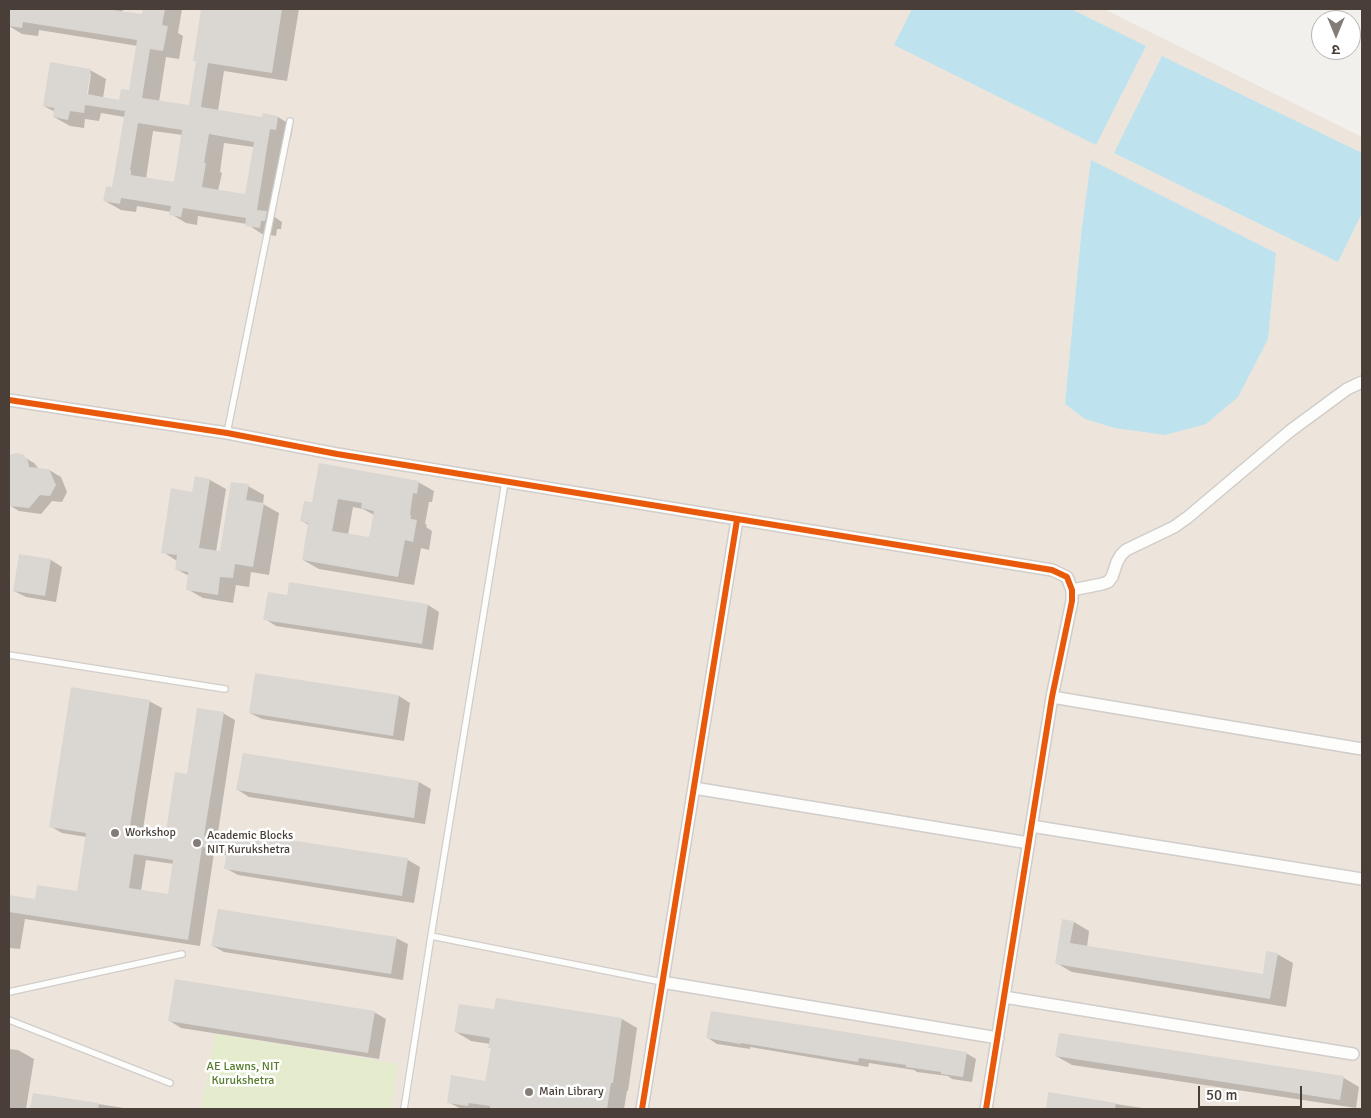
<!DOCTYPE html>
<html>
<head>
<meta charset="utf-8">
<style>
	body { margin:0 }
	#map { position:relative; width:1371px; height:1118px; overflow:hidden; background:#f2f0ed; font-family:Signika,"Noto Sans Devanagari",sans-serif }
	canvas { display:block }
	.frame { position:absolute; inset:0; border:10px solid #493f38; pointer-events:none }
	.north { position:absolute; left:1311px; top:10px; width:50px; height:50px; box-sizing:border-box; background:#fff; border:1px solid #b6b2af; border-radius:50%; rotate:180deg; font-size:14px; font-weight:700; line-height:20px; text-align:center; color:#493f38 }
	.north::after { content:''; display:block; margin:auto; width:18px; height:22px; background:#847d77; clip-path:polygon(50% 0,100% 100%,50% 72%,0 100%) }
	.scale { position:absolute; left:1198px; top:1086px; width:104px; height:22px; box-sizing:border-box; border:2px solid #493f38; border-top:0; padding-left:6px; font-size:15px; line-height:18px; white-space:nowrap; color:#493f38; -webkit-text-stroke:4px #fff; paint-order:stroke }
</style>
</head>
<body>
<div id="map">
<canvas width="1371" height="1118"></canvas>
<div class="frame"></div>
<div class="north">उ</div>
<div class="scale">50 m</div>
</div>
<script>
const ctx = document.querySelector('canvas').getContext('2d');
ctx.lineJoin = 'round';
function fillPath(path, color) {
  ctx.fillStyle = color;
  ctx.fill(path, 'evenodd');
}
function shape(rows) {
  const path = new Path2D();
  for (const r of rows) {
    path.moveTo(r[0], r[1]);
    for (let i = 2; i < r.length; i += 2) path.lineTo(r[i], r[i + 1]);
  }
  return path;
}
function trace(path, color, width, dash) {
  ctx.strokeStyle = color;
  ctx.lineWidth = width;
  ctx.lineCap = dash ? 'butt' : 'round';
  ctx.setLineDash(dash || []);
  ctx.stroke(path);
}
function write(font, color, halo, rows, align = 'center') {
  ctx.font = font + ' Signika,sans-serif';
  ctx.lineWidth = 5;
  ctx.setLineDash([]);
  ctx.textBaseline = 'middle';
  ctx.strokeStyle = halo;
  ctx.fillStyle = color;
  for (const [text, x, y, turn = 0] of rows) {
    ctx.save();
    ctx.translate(x, y);
    ctx.rotate((+turn || 0) * Math.PI / 180);
    ctx.textAlign = isNaN(turn) ? turn : align;
    if (halo) ctx.strokeText(text, 0, 0);
    ctx.fillText(text, 0, 0);
    ctx.restore();
  }
}
const education = shape([
	[9,9,1104,9,1362,137,1362,1109,9,1109]
]);
const green = shape([
	[215,1034,398,1064,391,1109,201,1109]
]);
const water = shape([
	[912,9,1071,9,1146,46,1096,145,894,45],
	[1162,56,1362,153,1362,213,1338,262,1114,153],
	[1091,160,1276,253,1268,339,1238,397,1206,424,1165,435,1115,428,1085,419,1065,404,1082,227]
]);
const shadow = shape([
	[9,9,21,10,21,9,123,9,122,13,143,16,144,9,182,9,178,33,183,36,179,59,166,57,159,102,190,107,197,62,194,60,202,9,299,9,287,81,224,71,218,111,263,118,278,117,293,126,291,138,286,137,273,216,282,222,281,229,277,229,276,236,262,234,247,224,198,216,197,225,186,223,171,214,171,212,137,206,136,212,121,210,105,201,113,188,125,117,101,113,99,121,85,119,84,128,70,126,54,117,55,112,44,106,90,70,106,79,103,98,120,101,130,92,138,46,39,30,38,36,22,34,9,26],
	[89,74,91,74,87,101,84,100],
	[153,131,183,135,175,183,146,179],
	[224,143,254,147,246,196,218,191,222,173,220,172],
	[15,454,22,456,34,463,39,469,49,470,61,477,67,492,62,502,52,501,41,514,19,511,9,505,9,458],
	[196,478,210,480,226,489,216,552,221,552,248,486,264,495,263,504,279,513,269,575,251,572,249,587,236,585,233,603,203,598,187,589,189,576,176,569,177,561,163,552,193,493],
	[418,482,434,491,432,502,429,502,425,524,427,525,426,527,432,531,429,550,421,548,414,585,319,569,303,560,309,525,302,521,313,504],
	[353,507,363,509,374,515,370,538,348,535],
	[51,560,62,567,56,602,26,597,14,591],
	[428,605,439,612,433,650,276,626,265,619],
	[399,696,410,703,404,741,262,719,250,713],
	[149,701,162,708,143,829,167,833,188,775,223,713,235,720,217,839,230,841,231,832,408,860,420,867,414,903,238,875,225,868,227,855,214,853,200,946,25,919,20,949,9,948,9,896,36,901,78,893,87,837,62,833,50,826],
	[146,860,174,864,169,896,141,891],
	[243,756,419,782,431,789,425,824,249,797,238,790],
	[1074,922,1089,931,1087,947,1264,975,1277,954,1293,963,1286,1007,1072,972,1056,963],
	[396,938,408,944,403,980,224,952,213,946],
	[495,1011,622,1019,637,1028,628,1091,627,1091,624,1109,461,1109,448,1102,486,1082,492,1048,490,1044,471,1041,456,1032],
	[374,1012,386,1019,379,1059,181,1028,170,1021],
	[708,1038,966,1053,976,1059,972,1082,952,1079,948,1076,917,1072,914,1070,869,1063,868,1067,750,1047,750,1049,717,1044],
	[9,1049,18,1050,34,1059,26,1109,9,1109],
	[1056,1056,1344,1078,1359,1087,1356,1108,1072,1065],
	[34,1094,130,1109,32,1109],
	[1049,1094,1149,1109,1047,1109]
]);
const building = shape([
	[9,9,106,9,142,14,143,9,165,9,162,25,168,26,163,51,150,49,142,98,189,105,196,61,193,61,201,9,282,9,272,73,208,63,201,107,262,117,263,113,278,116,276,130,270,129,257,210,267,211,265,221,261,221,260,228,245,226,246,218,183,208,181,217,169,215,171,206,121,198,120,204,103,201,106,186,112,187,125,111,85,105,84,113,70,111,68,120,53,117,54,108,43,106,50,62,91,69,87,94,119,100,121,89,129,90,137,40,23,22,22,28,9,26],
	[138,123,182,130,174,182,131,175,131,170,130,170],
	[209,134,254,142,245,194,202,187,206,163,204,163],
	[15,453,23,454,28,461,29,467,49,469,56,485,50,496,40,495,29,508,9,506,9,455],
	[319,463,419,481,417,494,413,493,410,515,411,515,411,519,417,520,413,542,405,540,398,577,302,560,308,523,300,521,304,501,312,502],
	[338,499,362,503,361,508,374,511,369,537,332,531],
	[195,476,210,479,199,548,220,551,231,482,249,484,246,500,264,503,253,567,235,564,233,578,220,577,218,595,186,590,188,572,175,570,177,555,161,553,171,488,192,492],
	[19,554,51,559,45,596,13,591],
	[289,582,428,604,422,644,263,620,268,592,287,595],
	[255,673,399,695,393,736,249,713],
	[71,687,150,700,130,826,166,831,175,772,187,774,197,708,224,712,204,836,229,839,230,831,408,858,402,896,224,869,227,851,202,847,188,940,9,912,9,895,35,899,37,885,77,891,86,833,49,827],
	[134,854,173,860,168,894,129,888],
	[243,753,419,781,414,818,236,790],
	[218,909,397,937,391,974,211,946],
	[1062,919,1074,921,1070,943,1263,974,1266,951,1278,953,1270,999,1055,964],
	[175,979,375,1011,368,1053,168,1021],
	[496,998,622,1018,613,1083,611,1083,607,1109,490,1109,490,1106,469,1103,468,1106,447,1103,451,1075,485,1081,491,1048,488,1048,490,1038,454,1032,459,1004,494,1009],
	[711,1011,822,1028,967,1052,963,1077,941,1074,941,1072,906,1067,906,1065,859,1058,858,1062,741,1043,740,1044,706,1038],
	[1059,1033,1344,1076,1340,1100,1055,1056],
	[1048,1092,1116,1103,1115,1109,1046,1109],
	[33,1093,99,1103,98,1109,30,1109]
]);
const service = shape([
	[227,433,290,121],
	[9,655,225,689],
	[431,936,662,982],
	[9,992,182,954],
	[9,1020,170,1083],
	[404,1109,431,936,505,482]
]);
const minor = shape([
	[9,400,227,433,337,454,1052,570,1067,577,1072,590,1072,601,1052,697,986,1109],
	[1072,590,1102,584,1108,582,1112,577,1117,562,1121,555,1126,550,1174,527,1188,517,1290,431,1347,389,1362,382],
	[1052,697,1362,749],
	[694,788,1029,843],
	[1031,826,1362,879],
	[662,982,998,1038],
	[1004,997,1353,1054],
	[642,1109,737,520]
]);
const cycleway = shape([
	[9,400,227,433,337,454,1052,570,1067,577,1072,590,1072,601,1052,697,986,1109],
	[642,1109,737,520]
]);
const markers = [
	[115,833,5,"#847d77"],
	[197,843,5,"#847d77"],
	[529,1092,5,"#847d77"]
];
const poiNames = [
	["Workshop",125,833],
	["Academic Blocks",207,836],
	["NIT Kurukshetra",207,850],
	["Main Library",539,1092]
];
const parkNames = [
	["AE Lawns, NIT",243,1067],
	["Kurukshetra",243,1081]
];
fillPath(education, '#ede5dc');
fillPath(green, '#e4eccd');
fillPath(water, '#bee3ef');
fillPath(shadow, '#0003');
fillPath(building, '#dad7d3');
trace(service, '#d0cdca', 8);
trace(minor, '#d0cdca', 14);
trace(service, '#fdfdfc', 5.5);
trace(minor, '#fdfdfc', 11);
trace(cycleway, '#e8590c', 6);
for (const [x, y, r, color] of markers) {
  const dot = new Path2D();
  dot.arc(x, y, r, 0, 2 * Math.PI);
  ctx.fillStyle = color;
  ctx.fill(dot);
  trace(dot, '#fff', 2);
}
write('12px', '#493f38', '#fff', poiNames, 'left');
write('12px', '#567b2a', '#fff', parkNames);
</script>
</body>
</html>
